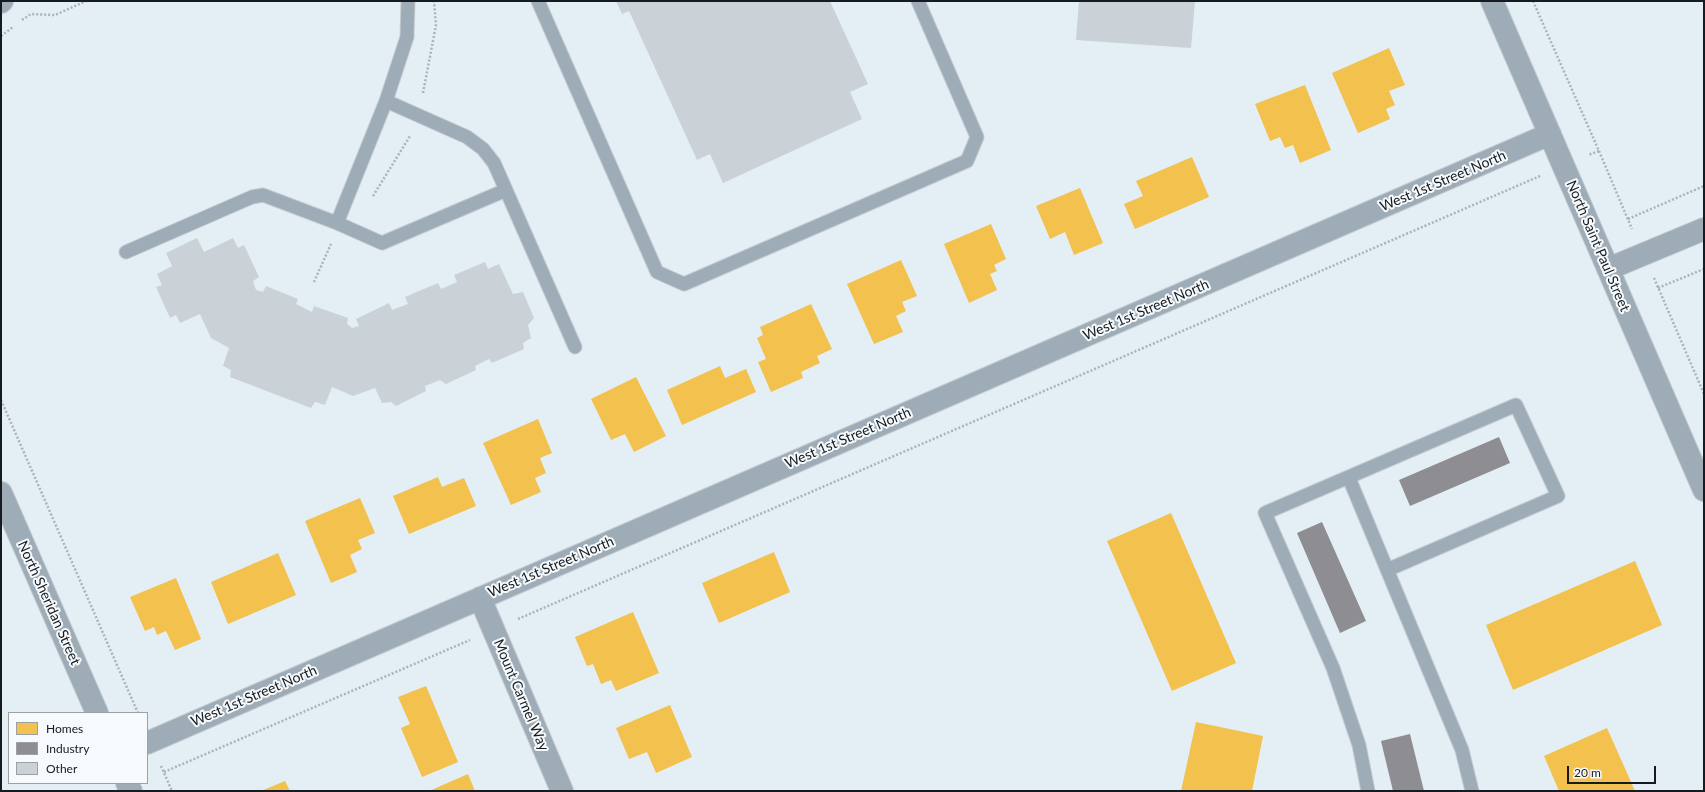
<!DOCTYPE html>
<html>
<head>
<meta charset="utf-8">
<style>
	body { margin:0 }
	#map { position:relative; width:1705px; height:792px; overflow:hidden; background:#e4eef5; font-family:Lato,sans-serif }
	canvas { display:block }
	.frame { position:absolute; inset:0; border:2px solid #151b20; pointer-events:none }
	.legend { position:absolute; left:8px; top:712px; width:140px; height:72px; box-sizing:border-box; background:#f6fafc; border:1px solid #9ca1a4; margin:0; padding:5px 7px; list-style:none; font-size:12px; color:#151b20 }
	.legend li { display:flex; align-items:center; gap:8px; height:20px }
	.legend b { width:20px; border:1px solid #9ca1a4 }
	.scale { position:absolute; left:1567px; top:766px; width:89px; height:18px; box-sizing:border-box; border:2px solid #151b20; border-top:0; padding-left:5px; font-size:12px; line-height:14px; white-space:nowrap; color:#151b20; -webkit-text-stroke:3px #f6fafc; paint-order:stroke }
</style>
</head>
<body>
<div id="map">
<canvas width="1705" height="792"></canvas>
<div class="frame"></div>
<ul class="legend">
<li><b style="height:11px;background:#f2c14e"></b>Homes</li>
<li><b style="height:11px;background:#8d8d92"></b>Industry</li>
<li><b style="height:11px;background:#cad2d8"></b>Other</li>
</ul>
<div class="scale">20 m</div>
</div>
<script>
const ctx = document.querySelector('canvas').getContext('2d');
ctx.lineJoin = 'round';
function fillPath(path, color) {
  ctx.fillStyle = color;
  ctx.fill(path, 'evenodd');
}
function shape(rows) {
  const path = new Path2D();
  for (const r of rows) {
    path.moveTo(r[0], r[1]);
    for (let i = 2; i < r.length; i += 2) path.lineTo(r[i], r[i + 1]);
  }
  return path;
}
function trace(path, color, width, dash) {
  ctx.strokeStyle = color;
  ctx.lineWidth = width;
  ctx.lineCap = dash ? 'butt' : 'round';
  ctx.setLineDash(dash || []);
  ctx.stroke(path);
}
function write(font, color, halo, rows, align = 'center') {
  ctx.font = font + ' Lato,sans-serif';
  ctx.lineWidth = 4;
  ctx.setLineDash([]);
  ctx.textBaseline = 'middle';
  ctx.strokeStyle = halo;
  ctx.fillStyle = color;
  for (const [text, x, y, turn = 0] of rows) {
    ctx.save();
    ctx.translate(x, y);
    ctx.rotate((+turn || 0) * Math.PI / 180);
    ctx.textAlign = isNaN(turn) ? turn : align;
    if (halo) ctx.strokeText(text, 0, 0);
    ctx.fillText(text, 0, 0);
    ctx.restore();
  }
}
const homes = shape([
	[1389,48,1405,85,1389,91,1395,105,1386,109,1390,119,1358,133,1332,73],
	[1305,85,1331,150,1300,163,1293,145,1285,148,1280,137,1270,141,1255,104],
	[1192,157,1209,197,1135,229,1124,204,1143,196,1136,181],
	[1080,188,1103,243,1074,255,1065,232,1050,239,1036,206],
	[991,224,1006,259,994,265,997,271,990,274,997,290,969,303,944,244],
	[901,260,917,296,902,302,906,311,896,316,903,332,874,344,847,284],
	[811,304,832,349,817,356,820,363,801,372,803,378,771,392,758,362,766,359,757,338,763,335,760,327],
	[720,366,725,378,746,369,756,392,682,425,667,390],
	[636,377,666,436,634,452,625,434,611,440,591,399],
	[538,419,552,453,540,458,546,473,535,478,541,492,511,505,483,443],
	[438,477,442,487,464,478,476,506,409,534,393,496],
	[360,498,375,533,358,540,362,549,350,555,357,572,331,583,305,521],
	[1171,513,1236,663,1172,691,1107,541],
	[774,552,790,592,719,623,702,583],
	[278,553,296,595,228,624,211,582],
	[1635,561,1662,625,1513,690,1486,625],
	[176,578,201,639,175,650,166,631,157,635,154,627,145,631,130,597],
	[633,612,659,673,616,691,611,680,601,684,593,664,587,666,575,637],
	[426,686,458,762,422,777,401,728,410,724,398,697],
	[670,705,692,757,656,773,647,752,629,759,616,728],
	[1196,722,1263,736,1252,791,1181,791],
	[1607,728,1635,791,1559,791,1544,756],
	[468,774,475,791,429,791],
	[285,781,290,791,261,791]
]);
const industry = shape([
	[1499,437,1510,463,1410,506,1399,480],
	[1322,522,1366,621,1340,633,1297,533],
	[1410,734,1424,791,1393,791,1381,741]
]);
const building = shape([
	[616,1,830,1,868,84,850,92,862,119,723,183,710,154,697,160,629,11,622,14],
	[1079,1,1195,1,1191,48,1076,40],
	[197,238,204,252,233,238,238,248,244,245,259,277,253,281,256,290,263,292,266,286,298,299,296,304,312,312,314,306,348,318,347,324,352,328,359,326,356,319,389,303,392,310,408,304,405,297,438,283,441,289,457,282,454,275,485,262,488,269,499,264,513,294,523,292,534,318,528,325,531,338,523,343,524,349,492,363,489,359,475,366,476,370,446,384,440,380,425,386,426,391,396,406,391,402,382,403,375,388,353,396,332,387,325,405,315,402,311,408,230,377,231,370,223,366,229,348,211,338,200,314,180,323,176,315,170,318,156,287,162,285,157,274,172,266,166,253]
]);
const path = shape([
	[1533,1,1599,151,1588,155],
	[22,20,31,14,55,15,86,1],
	[1,36,13,27],
	[423,93,436,25,434,1],
	[1599,151,1632,229],
	[373,196,410,136],
	[1628,219,1704,186],
	[1654,278,1704,394],
	[314,282,331,244],
	[1658,288,1704,269],
	[1,400,138,713],
	[518,619,1540,176],
	[161,766,172,791],
	[164,772,470,640]
]);
const service = shape([
	[408,1,407,37,386,101,337,223,382,243,506,190,575,347],
	[538,1,657,272,684,284,967,161,977,137,918,1],
	[386,101,467,137,483,149,494,163,506,190],
	[126,252,252,197,263,195,337,223],
	[1349,478,1462,750,1472,791],
	[1368,791,1359,745,1333,668,1265,513,1516,405,1558,496,1387,570]
]);
const minor = shape([
	[1492,1,1704,490],
	[1608,269,1704,229],
	[1,493,97,713],
	[480,598,562,791],
	[147,743,1550,134],
	[127,783,131,791]
]);
const tertiary = shape([
	[1,2,2,1]
]);
const streetNames = [
	["West 1st Street North",1443,181,-23],
	["North Saint Paul Street",1598,246,67],
	["West 1st Street North",1146,310,-23],
	["West 1st Street North",848,438,-23],
	["West 1st Street North",551,567,-23],
	["North Sheridan Street",49,603,66],
	["Mount Carmel Way",521,695,67],
	["West 1st Street North",254,696,-23]
];
fillPath(homes, '#f2c14e');
fillPath(industry, '#8d8d92');
fillPath(building, '#cad2d8');
trace(service, '#c5cbd1', 15);
trace(minor, '#c5cbd1', 24);
trace(tertiary, '#c5cbd1', 24);
trace(path, '#a8b3bb', 2.5, [2, 2]);
trace(service, '#9dacb6', 13);
trace(minor, '#9dacb6', 22);
trace(tertiary, '#9dacb6', 22);
write('14px', '#151b20', '#f6fafc', streetNames);
</script>
</body>
</html>
